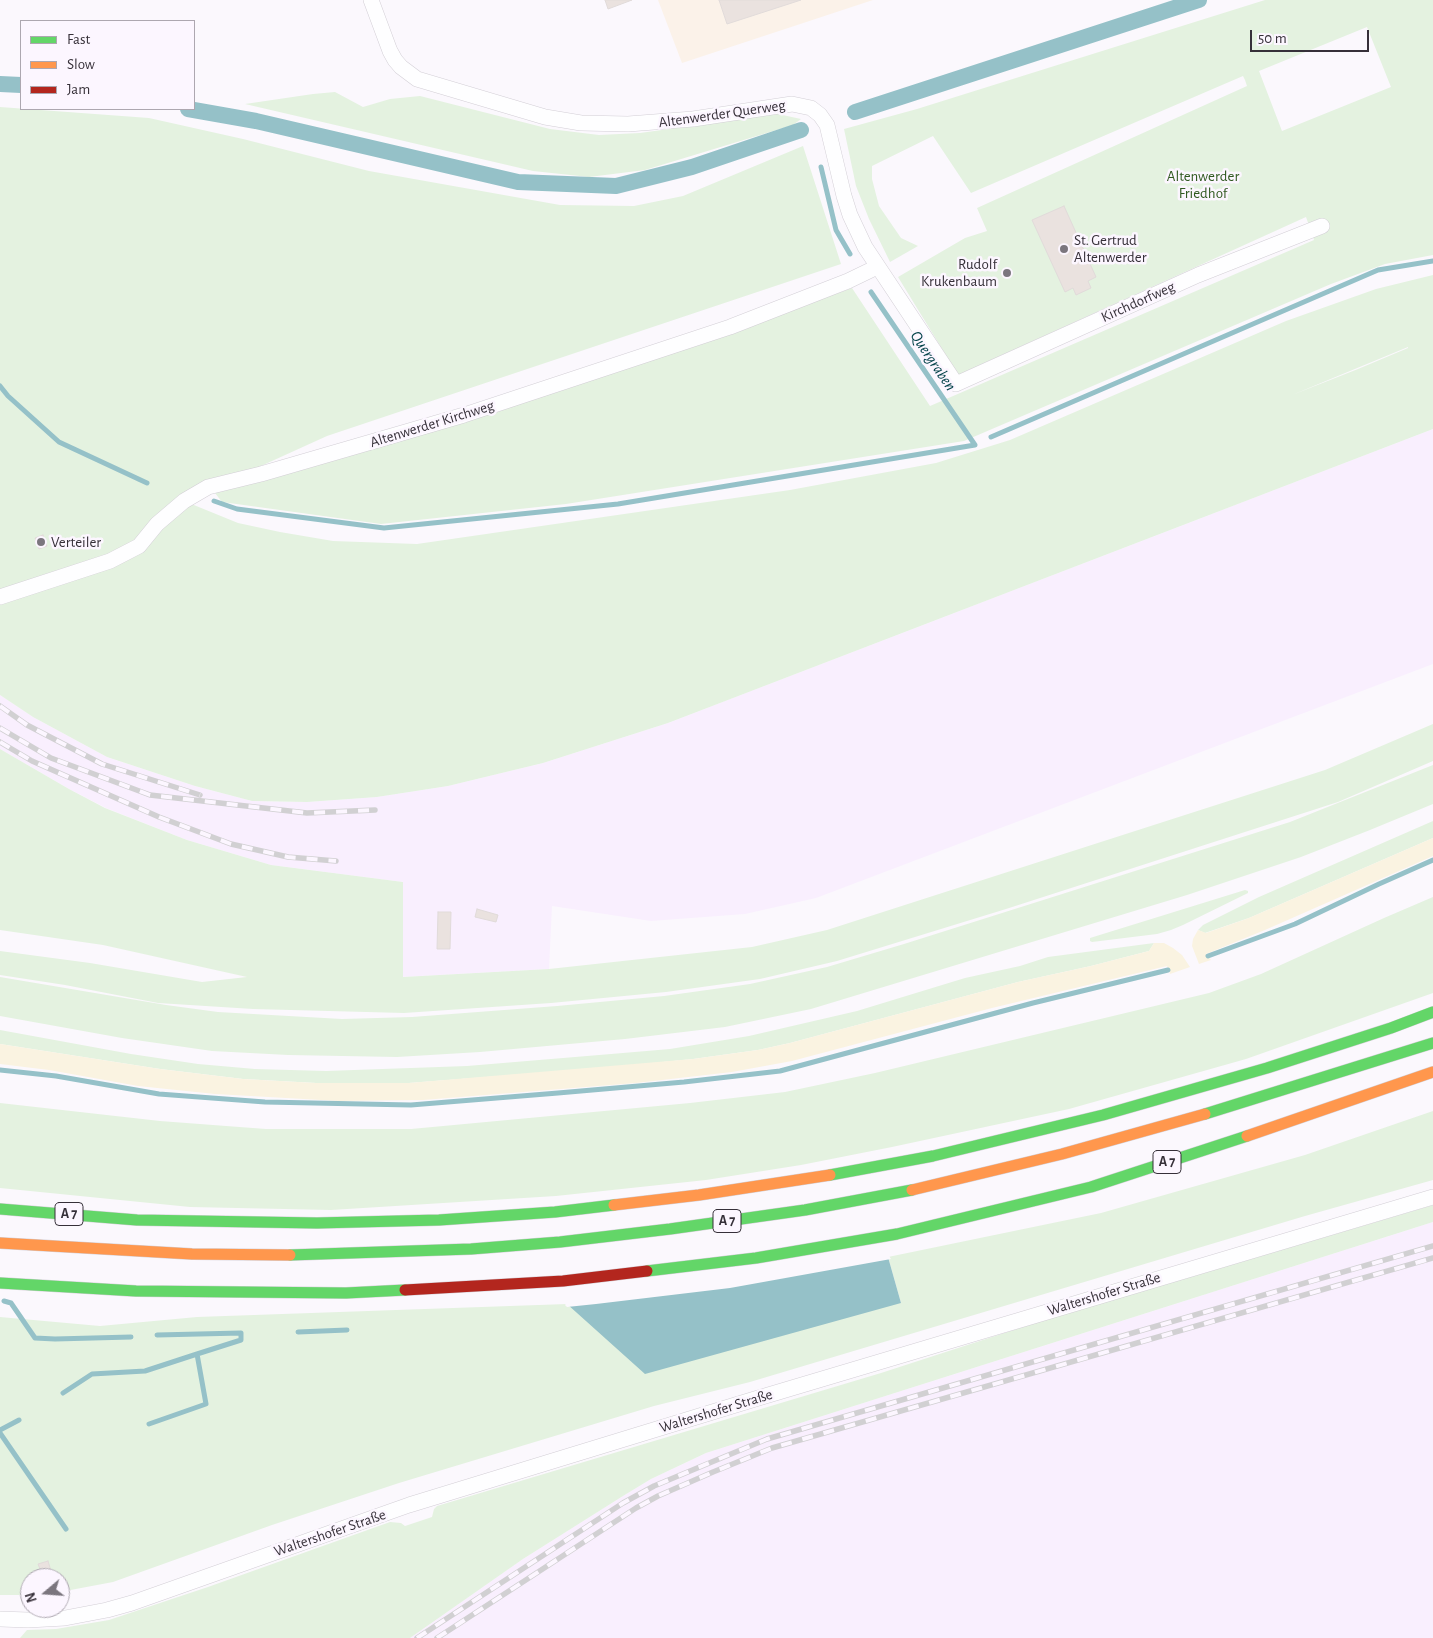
<!DOCTYPE html>
<html>
<head>
<meta charset="utf-8">
<style>
	body { margin:0 }
	#map { position:relative; width:1433px; height:1638px; overflow:hidden; background:#fbf8fd; font-family:"Alegreya Sans",sans-serif }
	canvas { display:block }
	.legend { position:absolute; left:20px; top:20px; width:175px; height:90px; box-sizing:border-box; background:#fcf6ff; border:1px solid #ada7b0; margin:0; padding:6px 9px; list-style:none; font-size:15px; color:#363039 }
	.legend li { display:flex; align-items:center; gap:10px; height:25px }
	.legend b { width:25px; border:1px solid #ada7b0 }
	.north { position:absolute; left:20px; top:1568px; width:50px; height:50px; box-sizing:border-box; background:#fcf6ff; border:1px solid #ada7b0; border-radius:50%; rotate:252deg; font-size:14px; font-weight:700; line-height:20px; text-align:center; color:#363039 }
	.north::after { content:''; display:block; margin:auto; width:18px; height:22px; background:#7b767e; clip-path:polygon(50% 0,100% 100%,50% 72%,0 100%) }
	.scale { position:absolute; left:1250px; top:30px; width:119px; height:22px; box-sizing:border-box; border:2px solid #363039; border-top:0; padding-left:6px; font-size:15px; line-height:18px; white-space:nowrap; color:#363039; -webkit-text-stroke:4px #fcf6ff; paint-order:stroke }
</style>
</head>
<body>
<div id="map">
<canvas width="1433" height="1638"></canvas>
<ul class="legend">
<li><b style="height:6px;background:#63d668"></b>Fast</li>
<li><b style="height:6px;background:#ff974d"></b>Slow</li>
<li><b style="height:6px;background:#b3261e"></b>Jam</li>
</ul>
<div class="north">N</div>
<div class="scale">50 m</div>
</div>
<script>
const ctx = document.querySelector('canvas').getContext('2d');
ctx.lineJoin = 'round';
function fillPath(path, color) {
  ctx.fillStyle = color;
  ctx.fill(path, 'evenodd');
}
function shape(rows) {
  const path = new Path2D();
  for (const r of rows) {
    path.moveTo(r[0], r[1]);
    for (let i = 2; i < r.length; i += 2) path.lineTo(r[i], r[i + 1]);
  }
  return path;
}
function trace(path, color, width, dash) {
  ctx.strokeStyle = color;
  ctx.lineWidth = width;
  ctx.lineCap = dash ? 'butt' : 'round';
  ctx.setLineDash(dash || []);
  ctx.stroke(path);
}
function write(font, color, halo, rows, align = 'center') {
  ctx.font = font + ' "Alegreya Sans",sans-serif';
  ctx.lineWidth = 5;
  ctx.setLineDash([]);
  ctx.textBaseline = 'middle';
  ctx.strokeStyle = halo;
  ctx.fillStyle = color;
  for (const [text, x, y, turn = 0] of rows) {
    ctx.save();
    ctx.translate(x, y);
    ctx.rotate((+turn || 0) * Math.PI / 180);
    ctx.textAlign = isNaN(turn) ? turn : align;
    if (halo) ctx.strokeText(text, 0, 0);
    ctx.fillText(text, 0, 0);
    ctx.restore();
  }
}
const industrial = shape([
	[658,0,873,0,682,63]
]);
const built = shape([
	[1433,429,1433,664,816,898,745,914,651,921,552,906,549,969,402,977,403,882,271,865,187,840,106,808,69,789,0,749,0,695,33,717,107,757,195,786,252,801,307,802,377,797,448,786,543,763,668,723],
	[1433,1222,1433,1638,410,1638,523,1559,623,1496,651,1479,706,1453]
]);
const green = shape([
	[1265,0,1433,0,1433,255,1385,264,1331,284,964,441,566,504,381,524,222,502,215,493,330,461,734,330,852,288,930,406,1314,240,1306,217,958,375,898,277,965,238,987,231,977,208,1247,86,1245,80,1243,76,971,193,933,136,872,166,872,179,879,206,901,238,918,246,890,262,869,219,856,186,844,129,917,109],
	[1367,27,1391,87,1282,131,1259,71],
	[335,92,363,107,390,99,420,96,550,129,599,135,640,133,778,114,801,119,793,125,645,170,589,177,533,171,245,104,313,94],
	[0,107,149,118,243,139,369,171,560,205,634,206,683,196,803,146,841,264,327,436,184,501,238,523,280,532,333,541,417,544,790,490,936,463,1010,440,1286,321,1376,289,1433,275,1433,429,668,723,543,763,448,786,377,797,307,802,252,801,195,786,107,757,33,717,0,695],
	[1408,348,1358,369,1292,395,1408,347],
	[1433,724,1433,761,1338,802,1006,909,837,961,760,979,666,992,551,1003,404,1013,253,1009,158,1003,65,985,0,975,0,951,90,963,202,982,247,977,103,945,0,930,0,749,69,789,105,808,187,840,271,865,403,882,403,977,549,969,752,947,827,930,1325,770],
	[1433,765,1433,804,1370,830,1301,857,1187,895,811,1009,725,1027,625,1039,480,1052,397,1057,288,1055,212,1051,122,1038,0,1016,0,977,166,1005,218,1012,342,1019,412,1017,557,1006,664,996,750,984,827,967,904,944,1290,822],
	[1433,821,1433,838,1249,918,1205,933,1198,930,1203,925,1259,897],
	[1245,890,1248,891,1248,893,1183,925,1171,930,1157,934,1092,942,1090,941,1090,938],
	[1433,897,1433,993,1246,1059,1069,1109,892,1147,801,1165,706,1180,556,1196,331,1210,190,1207,0,1188,0,1103,160,1121,266,1129,411,1129,690,1103,785,1092,875,1073,1209,993,1261,974,1384,918],
	[1154,943,1149,951,1091,966,1018,982,790,1043,758,1050,693,1059,602,1068,409,1083,316,1083,243,1079,160,1069,0,1044,0,1030,131,1054,198,1064,255,1069,326,1071,467,1066,611,1054,670,1049,749,1036,857,1011,965,978,1020,966,1048,957],
	[1433,1111,1433,1180,1305,1216,750,1382,654,1406,399,1483,272,1525,113,1582,60,1592,60,1578,30,1578,30,1595,0,1595,0,1317,100,1326,197,1317,567,1304,901,1303,888,1257,1101,1213,1305,1155],
	[1433,1205,1433,1222,706,1453,651,1479,623,1496,523,1559,410,1638,20,1638,27,1630,56,1629,109,1620,208,1587,390,1522,401,1523,405,1526,432,1517,434,1509,437,1506,881,1373,1032,1324]
]);
const sand = shape([
	[1433,838,1433,856,1265,930,1206,954,1211,960,1199,964,1192,946,1193,939,1198,930,1206,933,1249,918],
	[1154,943,1164,943,1173,948,1182,955,1190,967,1170,974,1167,966,992,1008,792,1061,732,1072,636,1083,423,1100,339,1101,215,1094,138,1086,49,1070,0,1064,0,1044,160,1069,243,1079,316,1083,409,1083,693,1059,758,1050,790,1043,1018,982,1091,966,1149,951]
]);
const water = shape([
	[888,1257,901,1303,645,1374,567,1304,728,1284]
]);
const pier = shape([
	[888,1254,891,1259,730,1288,596,1304,567,1307,565,1305,567,1302,727,1282,824,1267]
]);
const stream = shape([
	[821,167,836,230,850,254],
	[0,386,8,396,59,442,147,483],
	[991,437,1378,270,1433,261],
	[214,501,237,509,384,528,618,504,975,445,871,292],
	[1208,956,1295,924,1379,884,1433,860],
	[0,1070,56,1076,159,1094,265,1102,411,1105,558,1093,684,1082,780,1071,1033,1003,1168,970],
	[4,1301,11,1303,35,1338,55,1339,131,1337],
	[298,1332,347,1330],
	[63,1393,92,1374,145,1371,197,1354],
	[149,1424,206,1404,197,1354,241,1340,241,1333,157,1335],
	[0,1430,19,1420],
	[0,1433,66,1529]
]);
const canal = shape([
	[0,84,21,85],
	[188,109,256,121,518,182,616,186,692,167,801,130],
	[855,112,1199,0]
]);
const building = shape([
	[605,0,632,0,608,9,605,0],
	[719,0,801,0,727,24,719,0],
	[1064,206,1096,277,1088,281,1091,288,1076,295,1073,288,1065,292,1032,220,1064,206],
	[43,535,47,546,39,549,35,538,43,535],
	[477,909,498,915,496,922,475,917,477,909],
	[438,912,451,912,450,949,437,949,438,912],
	[48,1561,51,1571,42,1574,38,1564,48,1561]
]);
const street = shape([
	[371,0,390,51,395,60,401,67,417,79,545,117,581,123,628,124,693,119,792,104,811,108,820,115,827,125,844,196,850,215,865,247,956,384,1198,275,1322,226],
	[0,597,110,561,139,546,157,524,184,501,208,487,261,474,464,415,730,327,848,281,877,267],
	[0,1619,28,1620,65,1618,107,1610,132,1603,409,1505,755,1399,1433,1197]
]);
const fast = shape([
	[1205,1114,1433,1043],
	[830,1175,933,1156,1103,1115,1267,1068,1391,1028,1433,1012],
	[0,1209,137,1220,317,1223,439,1220,555,1212,614,1205],
	[290,1255,471,1249,560,1242,670,1229,805,1210,912,1190],
	[647,1271,756,1258,897,1234,1091,1187,1247,1136],
	[0,1283,136,1291,346,1293,405,1290]
]);
const slow = shape([
	[1247,1136,1433,1072],
	[912,1190,1062,1154,1205,1114],
	[614,1205,699,1195,830,1175],
	[0,1243,192,1254,290,1255]
]);
const jam = shape([
	[405,1290,563,1281,647,1271]
]);
const rail = shape([
	[0,706,27,725,102,764,200,795],
	[0,728,51,758,150,795,307,813,375,810],
	[0,742,32,761,159,817,231,844,288,857,336,861],
	[417,1638,623,1503,654,1486,767,1439,1433,1246],
	[437,1638,636,1508,658,1496,713,1472,772,1448,1433,1258]
]);
const markers = [
	[1064,249,5,"#7b767e"],
	[1007,273,5,"#7b767e"],
	[41,542,5,"#7b767e"]
];
const shields = [
	[1167,1162,28],
	[69,1214,28],
	[727,1221,28]
];
const shieldNames = [
	["A 7",1167,1162],
	["A 7",69,1214],
	["A 7",727,1221]
];
const streetNames = [
	["Altenwerder Querweg",722,114,-8],
	["Kirchdorfweg",1138,302,-24],
	["Altenwerder Kirchweg",432,424,-17],
	["Waltershofer Straße",1104,1294,-17],
	["Waltershofer Straße",716,1411,-17],
	["Waltershofer Straße",330,1533,-19]
];
const parkNames = [
	["Altenwerder",1203,176],
	["Friedhof",1203,193]
];
const poiNames = [
	["St. Gertrud",1074,240],
	["Altenwerder",1074,257],
	["Rudolf",997,264,"right"],
	["Krukenbaum",997,281,"right"],
	["Verteiler",51,542]
];
const waterNames = [
	["Quergraben",933,361,56]
];
fillPath(industrial, '#fbf2e9');
fillPath(built, '#f9effe');
fillPath(green, '#e4f2e0');
fillPath(sand, '#faf3e1');
fillPath(water, '#95c1c8');
fillPath(pier, '#fbf8fd');
trace(stream, '#95c1c8', 5);
trace(canal, '#95c1c8', 16);
fillPath(building, '#eae2df');
trace(building, '#e1dbda', 1);
trace(street, '#d3cfd6', 16);
trace(fast, '#d3cfd6', 12);
trace(slow, '#d3cfd6', 12);
trace(jam, '#d3cfd6', 12);
trace(street, '#fefeff', 15);
trace(fast, '#63d668', 11);
trace(slow, '#ff974d', 11);
trace(jam, '#b3261e', 11);
trace(rail, '#d1d0d2', 5.5);
trace(rail, '#fcf6ff', 4, [11]);
for (const [x, y, r, color] of markers) {
  const dot = new Path2D();
  dot.arc(x, y, r, 0, 2 * Math.PI);
  ctx.fillStyle = color;
  ctx.fill(dot);
  trace(dot, '#fcf6ff', 2);
}
for (const [x, y, w] of shields) {
  const box = new Path2D();
  box.roundRect(x - w / 2, y - 11.5, w, 23, 4);
  ctx.fillStyle = '#fcf6ff';
  ctx.fill(box);
  trace(box, '#363039', 1);
}
write('bold 14px', '#363039', null, shieldNames);
write('15px', '#363039', '#fcf6ff', streetNames);
write('15px', '#305920', '#fcf6ff', parkNames);
write('15px', '#363039', '#fcf6ff', poiNames, 'left');
write('italic 16px', '#04434a', '#fcf6ff', waterNames);
</script>
</body>
</html>
